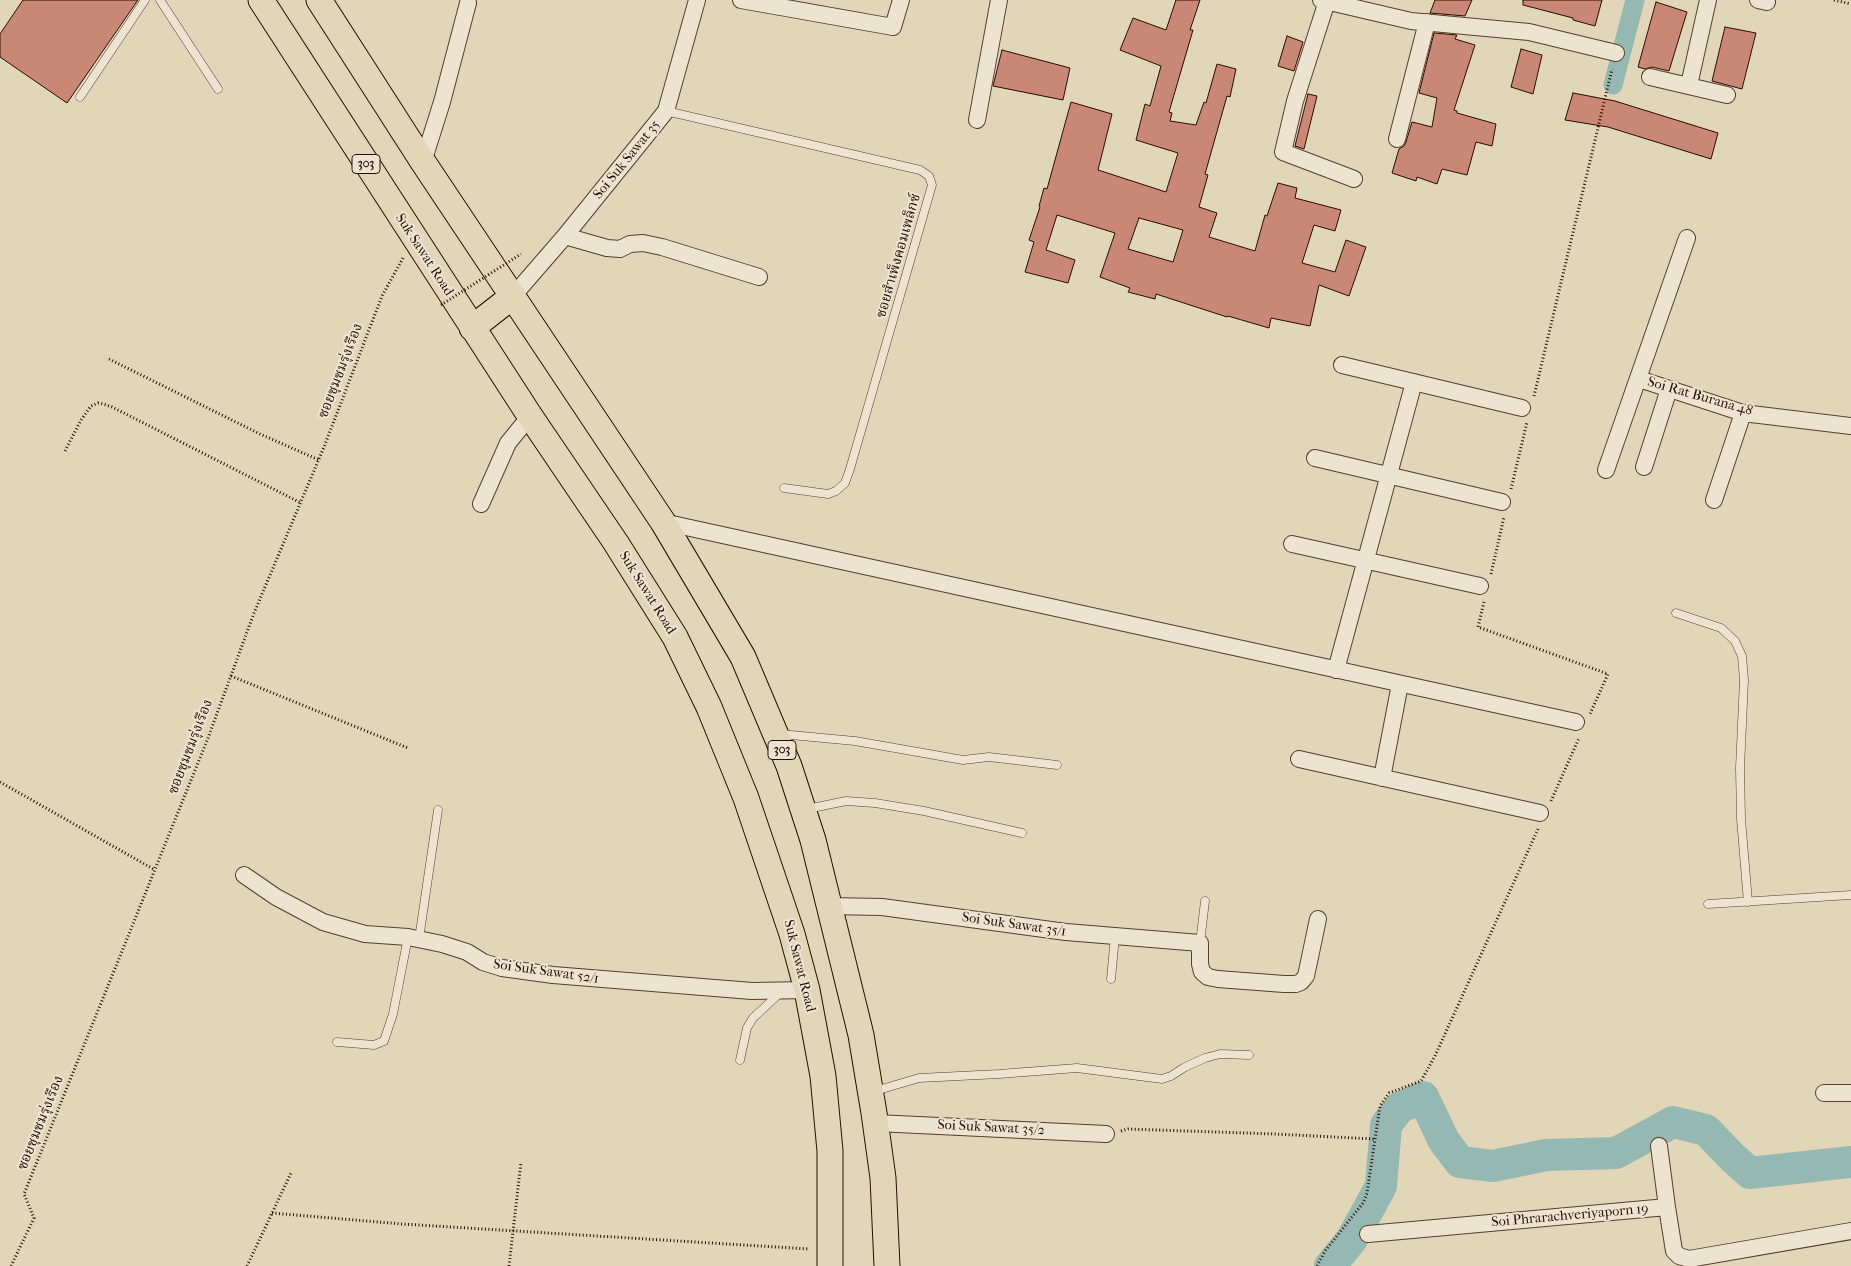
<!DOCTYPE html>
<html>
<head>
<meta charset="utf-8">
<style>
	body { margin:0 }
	canvas { display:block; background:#e1d6b7 }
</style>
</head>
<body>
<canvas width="1851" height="1266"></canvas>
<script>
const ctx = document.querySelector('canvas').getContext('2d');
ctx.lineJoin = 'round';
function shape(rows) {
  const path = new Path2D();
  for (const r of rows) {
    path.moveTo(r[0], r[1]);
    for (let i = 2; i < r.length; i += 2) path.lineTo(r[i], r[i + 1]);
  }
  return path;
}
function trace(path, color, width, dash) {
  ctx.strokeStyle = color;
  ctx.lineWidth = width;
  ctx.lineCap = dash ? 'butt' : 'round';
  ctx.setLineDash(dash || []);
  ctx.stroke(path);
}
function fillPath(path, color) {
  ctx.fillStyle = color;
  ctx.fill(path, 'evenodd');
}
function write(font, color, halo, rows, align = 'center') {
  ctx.font = font + ' "IM FELL French Canon","Noto Serif Thai",serif';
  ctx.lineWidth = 4;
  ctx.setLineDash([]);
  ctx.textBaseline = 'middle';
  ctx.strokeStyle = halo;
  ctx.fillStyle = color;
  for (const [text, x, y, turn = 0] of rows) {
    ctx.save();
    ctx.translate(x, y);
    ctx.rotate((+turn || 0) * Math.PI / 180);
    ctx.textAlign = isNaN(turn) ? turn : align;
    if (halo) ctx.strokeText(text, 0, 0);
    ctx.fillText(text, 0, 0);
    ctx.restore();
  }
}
const canal = shape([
	[1613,85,1635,0]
]);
const river = shape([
	[1330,1266,1352,1239,1381,1186,1386,1125,1399,1108,1423,1097,1444,1141,1460,1162,1493,1166,1546,1155,1616,1153,1673,1122,1706,1130,1733,1158,1750,1173,1851,1162]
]);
const building = shape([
	[23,0,138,0,67,103,0,57,0,34,23,0],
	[1176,0,1200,0,1190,30,1193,30,1169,112,1172,113,1170,121,1196,125,1204,102,1206,103,1217,64,1236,69,1230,97,1227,96,1205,174,1208,175,1199,207,1217,213,1209,237,1255,251,1265,215,1267,216,1278,183,1297,188,1295,198,1341,210,1335,231,1314,225,1302,263,1335,272,1346,240,1366,247,1349,296,1319,285,1310,326,1271,318,1269,328,1228,316,1227,317,1156,294,1155,299,1128,292,1130,288,1100,277,1115,233,1057,215,1046,250,1075,260,1068,283,1025,272,1034,242,1029,240,1040,207,1039,206,1044,188,1047,189,1071,102,1112,114,1098,170,1166,192,1178,153,1136,140,1145,104,1150,106,1161,66,1120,50,1133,18,1166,30,1176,0],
	[1139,218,1183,230,1173,262,1128,249,1139,218],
	[1435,0,1472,0,1465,16,1430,13,1435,0],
	[1523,0,1602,0,1595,26,1573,20,1573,18,1523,5,1523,0],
	[1656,2,1687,12,1669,71,1652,67,1645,69,1638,67,1656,2],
	[1725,27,1756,33,1742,89,1712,81,1725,27],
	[1434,33,1457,35,1455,39,1475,45,1454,110,1457,111,1457,113,1496,124,1492,146,1476,142,1467,175,1442,169,1437,184,1417,177,1416,181,1392,173,1399,149,1404,146,1406,142,1412,122,1432,127,1437,98,1419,93,1434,33],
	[1287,36,1303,42,1294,71,1278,66,1287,36],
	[1521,49,1542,55,1533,94,1511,87,1521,49],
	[1002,50,1070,68,1063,100,993,86,1002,50],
	[1573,93,1615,101,1718,133,1711,159,1608,127,1565,120,1573,93],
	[1308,94,1317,96,1304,149,1295,146,1308,94]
]);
const path = shape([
	[1834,0,1851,4],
	[109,359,260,434,319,460],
	[1534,396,1612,69],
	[65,451,81,420,91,406,98,403,103,404,112,407,301,503],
	[1511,489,1527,422],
	[1491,574,1504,517],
	[1484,602,1478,627,1608,674,1590,714],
	[231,676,408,748],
	[0,782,155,870],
	[1551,801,1579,738],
	[1121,1131,1128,1129,1275,1134,1374,1139],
	[272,1213,402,1224,809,1249],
	[11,1266,34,1218,24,1194,208,738,254,613,324,447,382,296,403,258],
	[247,1266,291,1173],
	[509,1266,521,1162],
	[1317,1266,1325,1251,1363,1203,1367,1193,1380,1106,1389,1093,1421,1081,1435,1056,1538,829]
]);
const service = shape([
	[160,0,218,89],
	[80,97,145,0],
	[666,111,920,170,929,176,932,185,850,469,845,483,836,491,828,494,784,488],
	[1676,613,1721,628,1735,641,1742,656,1744,680,1740,768,1741,819,1748,902],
	[780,734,855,741,963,760,989,757,1057,765],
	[807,809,846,801,875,803,924,811,1022,833],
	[1708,904,1851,895],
	[419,939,438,810],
	[1200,943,1205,901],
	[1111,979,1115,936],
	[337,1042,374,1045,384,1041,393,1014,408,937],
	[740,1060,747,1028,753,1018,780,993],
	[875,1091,919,1078,999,1074,1077,1068,1162,1079,1171,1076,1185,1067,1205,1058,1220,1054,1249,1055]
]);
const minor = shape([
	[741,0,893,27,901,0],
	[1321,0,1411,21,1529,32,1616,53],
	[1758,0,1767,2],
	[1327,1,1295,101,1283,152,1354,179],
	[1650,77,1727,95],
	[1689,85,1708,0],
	[977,120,999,0],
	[1397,139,1427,22],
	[423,162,442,102,468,3],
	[565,236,607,248,620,249,630,244,643,243,662,247,759,277],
	[513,296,565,236,666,111,697,0],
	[1342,365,1522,408],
	[1639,379,1743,413,1851,426],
	[1315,458,1502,502],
	[1644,467,1669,389],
	[1606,470,1687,238],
	[1714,500,1743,413],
	[481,504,508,443,530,416],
	[663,522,1576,722],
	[1292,544,1480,586],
	[1336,670,1414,382],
	[1299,759,1540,813],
	[1382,778,1400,684],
	[244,875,276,897,323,922,365,934,408,937,442,944,467,952,483,962,502,968,553,975,752,991,807,990],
	[828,906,882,907,1066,932,1200,943,1200,964,1202,972,1208,977,1218,979,1284,984,1296,984,1301,982,1306,976,1318,919],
	[1824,1093,1851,1093],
	[876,1123,1106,1134],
	[1659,1146,1667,1207],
	[1368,1234,1667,1207,1674,1251,1679,1256,1689,1259,1851,1231]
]);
const primary = shape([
	[261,0,530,416,616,543,675,637,709,707,746,798,792,934,807,990,823,1076,830,1151,830,1266],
	[319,0,423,162,663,522,743,657,789,766,813,840,861,1035,874,1113,883,1178,887,1266],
	[472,328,513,296]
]);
const pathBridge = shape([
	[441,305,521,254]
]);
const shields = [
	[366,164,28],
	[782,750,28]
];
const shieldNames = [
	["303",366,164],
	["303",782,750]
];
const streetNames = [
	["Soi Suk Sawat 35",627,160,-51],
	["Suk Sawat Road",424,255,57],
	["ซอยสำเพ็งคอมเพล็กซ์",899,256,-74],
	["ซอยชุมชมรุ่งเรือง",341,371,-69],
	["Soi Rat Burana 48",1700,397,16],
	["Suk Sawat Road",647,593,58],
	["ซอยชุมชมรุ่งเรือง",191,747,-69],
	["Soi Suk Sawat 35/1",1014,925,8],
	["Suk Sawat Road",799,966,76],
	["Soi Suk Sawat 52/1",546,972,8],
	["ซอยชุมชมรุ่งเรือง",41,1123,-68],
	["Soi Suk Sawat 35/2",991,1128,3],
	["Soi Phrarachveriyaporn 19",1570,1216,-5]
];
trace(canal, '#95b8b3', 19);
trace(river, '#95b8b3', 32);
fillPath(building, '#c98776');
trace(building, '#290c03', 1);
trace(service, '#573e30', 9);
trace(minor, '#573e30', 18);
trace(primary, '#290c03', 27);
trace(path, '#290c03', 3, [1, 2.5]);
trace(service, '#ece4d0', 8);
trace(minor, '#ece4d0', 16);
trace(primary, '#e1d6b7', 25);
trace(pathBridge, '#290c03', 3, [1, 2.5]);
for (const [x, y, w] of shields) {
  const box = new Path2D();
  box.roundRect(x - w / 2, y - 9.5, w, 19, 4);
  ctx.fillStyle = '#ece4d0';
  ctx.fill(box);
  trace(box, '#290c03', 1);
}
write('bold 12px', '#290c03', null, shieldNames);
write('14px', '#290c03', '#ece4d0', streetNames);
</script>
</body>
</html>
